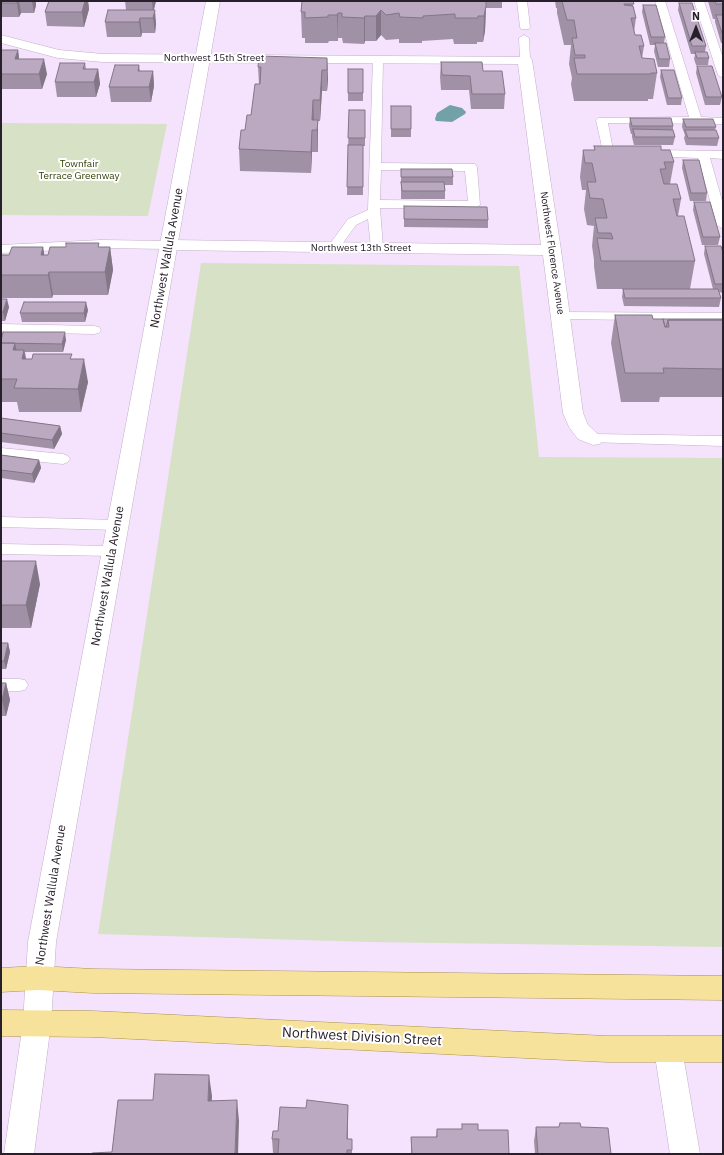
<!DOCTYPE html>
<html>
<head>
<meta charset="utf-8">
<style>
	body { margin:0 }
	#map { position:relative; width:724px; height:1155px; overflow:hidden; background:#f5e2fc; font-family:"IBM Plex Sans",sans-serif }
	canvas { display:block }
	.frame { position:absolute; inset:0; border:2px solid #27202a; pointer-events:none }
	.north { position:absolute; left:676px; top:8px; width:40px; height:40px; -webkit-text-stroke:3px #fff; paint-order:stroke; rotate:0deg; font-size:11px; font-weight:700; line-height:16px; text-align:center; color:#27202a }
	.north::after { content:''; display:block; margin:auto; width:14px; height:18px; background:#27202a; clip-path:polygon(50% 0,100% 100%,50% 72%,0 100%) }
</style>
</head>
<body>
<div id="map">
<canvas width="724" height="1155"></canvas>
<div class="frame"></div>
<div class="north">N</div>
</div>
<script>
const ctx = document.querySelector('canvas').getContext('2d');
ctx.lineJoin = 'round';
function fillPath(path, color) {
  ctx.fillStyle = color;
  ctx.fill(path, 'evenodd');
}
function shape(rows) {
  const path = new Path2D();
  for (const r of rows) {
    path.moveTo(r[0], r[1]);
    for (let i = 2; i < r.length; i += 2) path.lineTo(r[i], r[i + 1]);
  }
  return path;
}
function trace(path, color, width, dash) {
  ctx.strokeStyle = color;
  ctx.lineWidth = width;
  ctx.lineCap = dash ? 'butt' : 'round';
  ctx.setLineDash(dash || []);
  ctx.stroke(path);
}
function write(font, color, halo, rows, align = 'center') {
  ctx.font = font + ' "IBM Plex Sans",sans-serif';
  ctx.lineWidth = 4;
  ctx.setLineDash([]);
  ctx.textBaseline = 'middle';
  ctx.strokeStyle = halo;
  ctx.fillStyle = color;
  for (const [text, x, y, turn = 0] of rows) {
    ctx.save();
    ctx.translate(x, y);
    ctx.rotate((+turn || 0) * Math.PI / 180);
    ctx.textAlign = isNaN(turn) ? turn : align;
    if (halo) ctx.strokeText(text, 0, 0);
    ctx.fillText(text, 0, 0);
    ctx.restore();
  }
}
const green = shape([
	[1,123,167,124,148,216,1,215],
	[201,263,519,266,539,457,723,458,723,947,371,942,98,934]
]);
const water = shape([
	[450,105,462,108,466,112,465,114,452,122,436,121,435,119,437,113]
]);
const service = shape([
	[517,1,527,1,530,27,529,29,521,29,520,27,517,1],
	[655,1,665,1,701,117,723,118,723,124,608,123,613,150,625,152,627,154,621,158,604,156,596,120,598,118,689,117,655,1],
	[694,1,704,1,723,58,723,78,718,75,694,1],
	[524,35,529,38,530,60,525,63,520,60,519,38,524,35],
	[378,57,383,60,381,163,475,164,477,167,480,205,474,209,380,208,383,248,381,251,373,251,371,248,368,219,356,225,337,251,333,252,327,248,348,219,368,210,373,60,378,57],
	[381,170,465,171,468,201,380,200,381,170],
	[650,150,723,151,723,159,710,158,723,204,723,229,717,225,698,158,646,156,644,154,650,150],
	[101,240,169,241,175,245,169,249,101,248,1,253,1,245,101,240],
	[561,312,723,313,723,321,556,319,554,316,556,313,561,312],
	[1,324,94,326,99,327,101,330,99,333,94,334,1,332,1,324],
	[593,434,723,436,723,446,588,442,586,439,588,436,593,434],
	[1,448,63,454,68,456,70,459,68,462,63,464,1,458,1,448],
	[1,517,118,520,123,521,126,525,123,529,118,530,1,527,1,517],
	[1,544,113,546,119,547,121,551,119,555,113,556,1,554,1,544],
	[1,679,19,679,25,680,28,685,25,690,19,691,1,691,1,679]
]);
const minor = shape([
	[1,35,59,50,103,54,530,57,532,60,561,250,583,413,588,425,603,439,600,444,593,445,578,439,569,427,563,413,543,255,169,250,163,249,160,245,163,241,169,240,541,245,518,64,103,62,58,58,1,43,1,35],
	[37,1010,47,1014,51,1023,34,1154,4,1154,23,1023,27,1014,37,1010],
	[668,1036,678,1040,682,1049,700,1154,670,1154,654,1049,658,1040,668,1036]
]);
const tertiary = shape([
	[206,1,220,1,56,942,51,1023,47,1032,37,1036,27,1032,23,1023,28,942,206,1]
]);
const primary = shape([
	[38,966,93,969,723,976,723,1000,93,993,38,990,1,992,1,968,38,966],
	[1,1010,93,1011,607,1036,723,1036,723,1062,607,1062,93,1037,1,1036,1,1010]
]);
const wall = shape([
	[1,1,36,1,36,5,34,13,21,13,19,17,1,17],
	[49,1,88,1,89,9,84,27,47,26,45,12],
	[122,1,170,1,156,1,154,10,156,24,155,33,142,33,141,37,107,37,105,22,126,10,125,1],
	[302,1,502,1,502,8,486,8,485,31,483,42,477,42,477,44,454,44,453,39,422,41,422,43,399,43,399,39,386,40,381,35,376,41,365,41,364,44,343,43,342,38,338,38,338,41,329,41,328,43,305,43,305,38,302,38,301,12],
	[555,1,633,1,633,6,636,18,634,32,635,35,644,46,642,58,657,73,653,99,648,99,648,101,574,101,571,84,572,78,569,64,571,45,564,45,557,13,557,8,556,8],
	[708,1,723,1,723,43,721,43,715,22,715,19,713,19],
	[679,3,706,46,705,52,709,58,708,65,696,65,694,59,695,54,691,54,678,10],
	[643,5,665,37,664,43,670,59,669,67,658,67,654,51,655,45,650,45,642,12],
	[1,50,18,50,19,59,47,74,42,89,1,89],
	[327,58,328,79,327,91,322,91,320,121,318,121,318,152,312,152,311,173,240,171,239,149,251,115,259,84,258,67],
	[441,62,483,71,505,94,504,109,471,109,469,90,441,90,440,77],
	[85,63,86,69,98,69,100,84,96,97,57,97,55,82],
	[139,65,140,71,153,71,154,86,151,102,111,102,109,87],
	[697,66,722,97,720,105,705,105,696,73],
	[348,69,363,69,363,101,348,101],
	[661,70,682,98,681,105,667,105,660,77],
	[391,106,411,129,411,137,391,137],
	[349,110,365,110,365,146,363,146,363,195,347,195],
	[630,118,673,126,673,130,675,137,673,145,634,145,632,137,632,134,631,134,629,126],
	[683,119,716,127,715,130,719,138,717,146,686,145,684,138,685,135,682,127],
	[594,146,661,150,674,162,670,184,681,199,678,216,695,261,690,289,713,289,704,254,705,246,723,253,723,293,719,292,721,298,719,307,624,306,622,297,623,289,597,289,594,266,594,260,592,246,594,226,587,225,584,209,586,190,582,190,580,177,583,150,594,150],
	[683,160,707,193,706,201,690,201,682,168],
	[401,169,453,177,453,185,445,185,445,199,401,199],
	[694,202,720,237,718,245,702,245,693,210],
	[404,206,488,220,488,228,404,227],
	[43,247,44,255,48,255,99,247,110,247,113,270,108,295,53,295,52,298,1,298,1,255,9,255],
	[1,299,9,307,5,321,1,321],
	[88,310,85,322,22,322,20,313],
	[615,315,653,319,723,319,723,397,660,397,659,402,621,402,611,343],
	[66,340,63,352,25,352,26,359,72,359,88,382,81,412,19,412,17,402,1,402,1,341],
	[1,418,60,426,62,434,54,449,1,442],
	[1,455,39,460,41,468,34,483,1,478],
	[1,561,40,584,31,628,1,628],
	[1,643,8,643,10,652,6,669,1,669],
	[1,683,6,683,10,700,6,716,1,716],
	[348,1105,348,1139,352,1139,352,1154,278,1154,273,1153,272,1139,306,1108],
	[462,1124,478,1130,509,1154,411,1154,411,1137,436,1137,437,1129,462,1129],
	[536,1127,581,1127,611,1154,535,1154,534,1141]
]);
const shadedWall = shape([
	[17,1,19,1,21,13,19,17,17,3],
	[32,1,36,1,36,5,34,13],
	[85,1,88,1,89,9,84,27,82,12],
	[152,1,156,1,153,12],
	[486,6,485,31,483,42,484,16],
	[155,10,156,24,155,33,153,18],
	[381,10,381,35,376,41,376,16],
	[338,13,338,41,337,15],
	[365,16,365,41,364,44,364,18],
	[140,18,142,33,141,37,139,22],
	[18,50,20,65,15,59],
	[327,58,328,79,327,91],
	[44,59,47,74,42,89,39,74],
	[98,69,100,84,96,97,94,82],
	[322,70,322,91,320,121,320,100],
	[153,71,154,86,151,102,149,87],
	[313,100,314,121,312,120],
	[318,120,318,152,317,130],
	[312,130,312,152,311,173,311,152],
	[43,247,47,270,41,255],
	[110,247,113,270,108,295,105,272],
	[49,272,53,295,52,298,48,275],
	[7,299,9,307,5,321,3,312],
	[86,302,88,310,85,322,84,313],
	[65,332,66,340,63,352,62,344],
	[15,343,20,366,13,350],
	[24,350,29,373,22,359],
	[84,359,88,382,81,412,78,389],
	[60,426,62,434,54,449,52,440],
	[39,460,41,468,34,483,32,474],
	[36,561,40,584,31,628,26,605],
	[8,643,10,652,6,669,4,661],
	[6,683,10,700,6,716,2,700],
	[209,1075,212,1096,211,1122,208,1101],
	[237,1100,239,1121,238,1154,235,1154],
	[348,1105,348,1119,347,1153,347,1139]
]);
const building = shape([
	[1,1,17,1,17,3,1,3,1,1],
	[49,1,85,1,82,12,45,12,49,1],
	[302,1,486,1,486,6,484,16,478,16,478,18,455,18,455,14,423,16,423,18,400,17,399,13,386,15,381,10,376,16,365,16,364,18,342,17,342,13,338,13,337,15,328,15,328,17,305,18,305,12,301,12,302,1],
	[562,1,633,1,634,4,624,4,624,5,633,6,636,18,631,18,635,35,641,35,644,46,639,46,642,58,654,59,657,73,651,73,651,74,577,74,574,58,585,58,585,55,575,55,572,38,577,38,574,20,567,20,562,1],
	[715,1,723,1,723,4,716,4,715,1],
	[679,3,692,3,706,46,692,46,679,3],
	[643,5,656,5,665,37,651,37,643,5],
	[108,10,155,10,153,18,140,18,139,22,105,22,108,10],
	[716,15,723,15,723,36,716,15],
	[655,43,666,43,670,59,659,59,655,43],
	[1,50,18,50,15,59,44,59,39,74,1,74,1,50],
	[695,52,707,52,709,58,697,58,695,52],
	[259,56,327,58,327,70,322,70,320,100,313,100,312,120,318,120,317,130,312,130,311,152,239,149,241,130,245,130,247,115,251,115,255,84,260,84,261,67,258,67,259,56],
	[441,62,482,62,483,71,502,71,505,94,472,94,470,76,442,75,441,62],
	[60,63,85,63,83,69,98,69,94,82,55,82,60,63],
	[115,65,139,65,138,71,153,71,149,87,109,87,115,65],
	[697,66,712,66,722,97,706,97,697,66],
	[348,69,363,69,363,93,348,93,348,69],
	[661,70,674,70,682,98,668,98,661,70],
	[391,106,411,106,411,129,391,129,391,106],
	[349,110,365,110,365,138,348,138,349,110],
	[630,118,671,118,673,126,632,126,630,118],
	[683,119,713,119,716,127,686,127,683,119],
	[633,129,673,130,675,137,635,137,633,129],
	[685,130,716,130,719,138,688,138,685,130],
	[348,145,363,145,363,187,347,187,348,145],
	[594,146,661,146,661,150,670,150,674,162,664,162,666,169,660,169,664,184,677,184,681,199,673,199,677,216,684,216,695,261,601,261,597,238,613,239,611,233,598,233,595,218,607,218,603,199,590,198,587,182,596,182,592,163,585,163,583,150,595,150,594,146],
	[683,160,699,160,707,193,691,193,683,160],
	[401,169,452,169,453,177,401,177,401,169],
	[401,182,444,182,445,191,402,191,401,182],
	[694,202,710,202,720,237,703,237,694,202],
	[404,206,487,207,488,220,404,219,404,206],
	[66,243,99,243,98,247,110,247,105,272,49,272,48,275,1,275,1,255,9,255,12,247,43,247,41,255,48,255,50,247,66,247,66,243],
	[705,246,721,246,723,253,723,284,715,284,705,246],
	[623,289,718,289,721,298,625,298,623,289],
	[1,299,7,299,3,312,1,312,1,299],
	[24,302,86,302,84,313,20,313,24,302],
	[615,315,652,315,653,319,663,319,665,327,669,327,668,320,723,320,723,369,663,368,664,373,625,373,615,315],
	[663,319,723,319,723,320,668,320,666,327,665,327,663,319],
	[3,332,65,332,62,344,1,343,1,341,3,332],
	[1,343,15,343,13,350,24,350,22,359,32,359,33,354,72,354,70,359,84,359,78,389,14,388,17,379,1,379,1,343],
	[1,418,60,426,52,440,1,433,1,418],
	[1,455,39,460,32,474,1,470,1,455],
	[1,561,36,561,26,605,1,605,1,561],
	[1,643,8,643,4,661,1,661,1,643],
	[1,683,6,683,2,700,1,700,1,683],
	[155,1074,209,1075,208,1101,237,1100,235,1154,92,1154,92,1153,112,1152,118,1100,153,1100,155,1074],
	[307,1100,348,1105,347,1139,352,1139,352,1150,347,1150,347,1154,278,1154,279,1139,272,1139,273,1131,278,1131,280,1107,306,1108,307,1100],
	[560,1123,580,1123,581,1127,608,1128,611,1154,538,1154,536,1127,559,1127,560,1123],
	[462,1124,478,1124,478,1130,508,1130,509,1154,412,1154,411,1137,437,1137,437,1129,462,1129,462,1124]
]);
const farStreetnames = [
	["Northwest 15th Street",214,58],
	["Northwest 13th Street",361,248],
	["Northwest Florence Avenue",552,253,82]
];
const farParknames = [
	["Townfair",79,164],
	["Terrace Greenway",79,176]
];
const streetNames = [
	["Northwest Wallula Avenue",167,258,-80],
	["Northwest Wallula Avenue",108,576,-80],
	["Northwest Wallula Avenue",51,895,-81]
];
const nearStreetnames = [
	["Northwest Division Street",362,1037,3]
];
fillPath(green, '#d6e1c5');
fillPath(water, '#72a1a8');
trace(service, '#c1afc8', 1);
trace(minor, '#c1afc8', 1);
trace(tertiary, '#c1afc8', 1);
trace(primary, '#aa9248', 1);
fillPath(service, '#fff');
fillPath(minor, '#fff');
fillPath(tertiary, '#fff');
fillPath(primary, '#f7e29b');
fillPath(wall, '#a191a6');
fillPath(shadedWall, '#837687');
fillPath(building, '#bba9c1');
trace(building, '#837687', 1);
write('10px', '#27202a', '#fff', farStreetnames);
write('10px', '#304005', '#fff', farParknames);
write('12px', '#27202a', '#fff', streetNames);
write('14px', '#27202a', '#fff', nearStreetnames);
</script>
</body>
</html>
